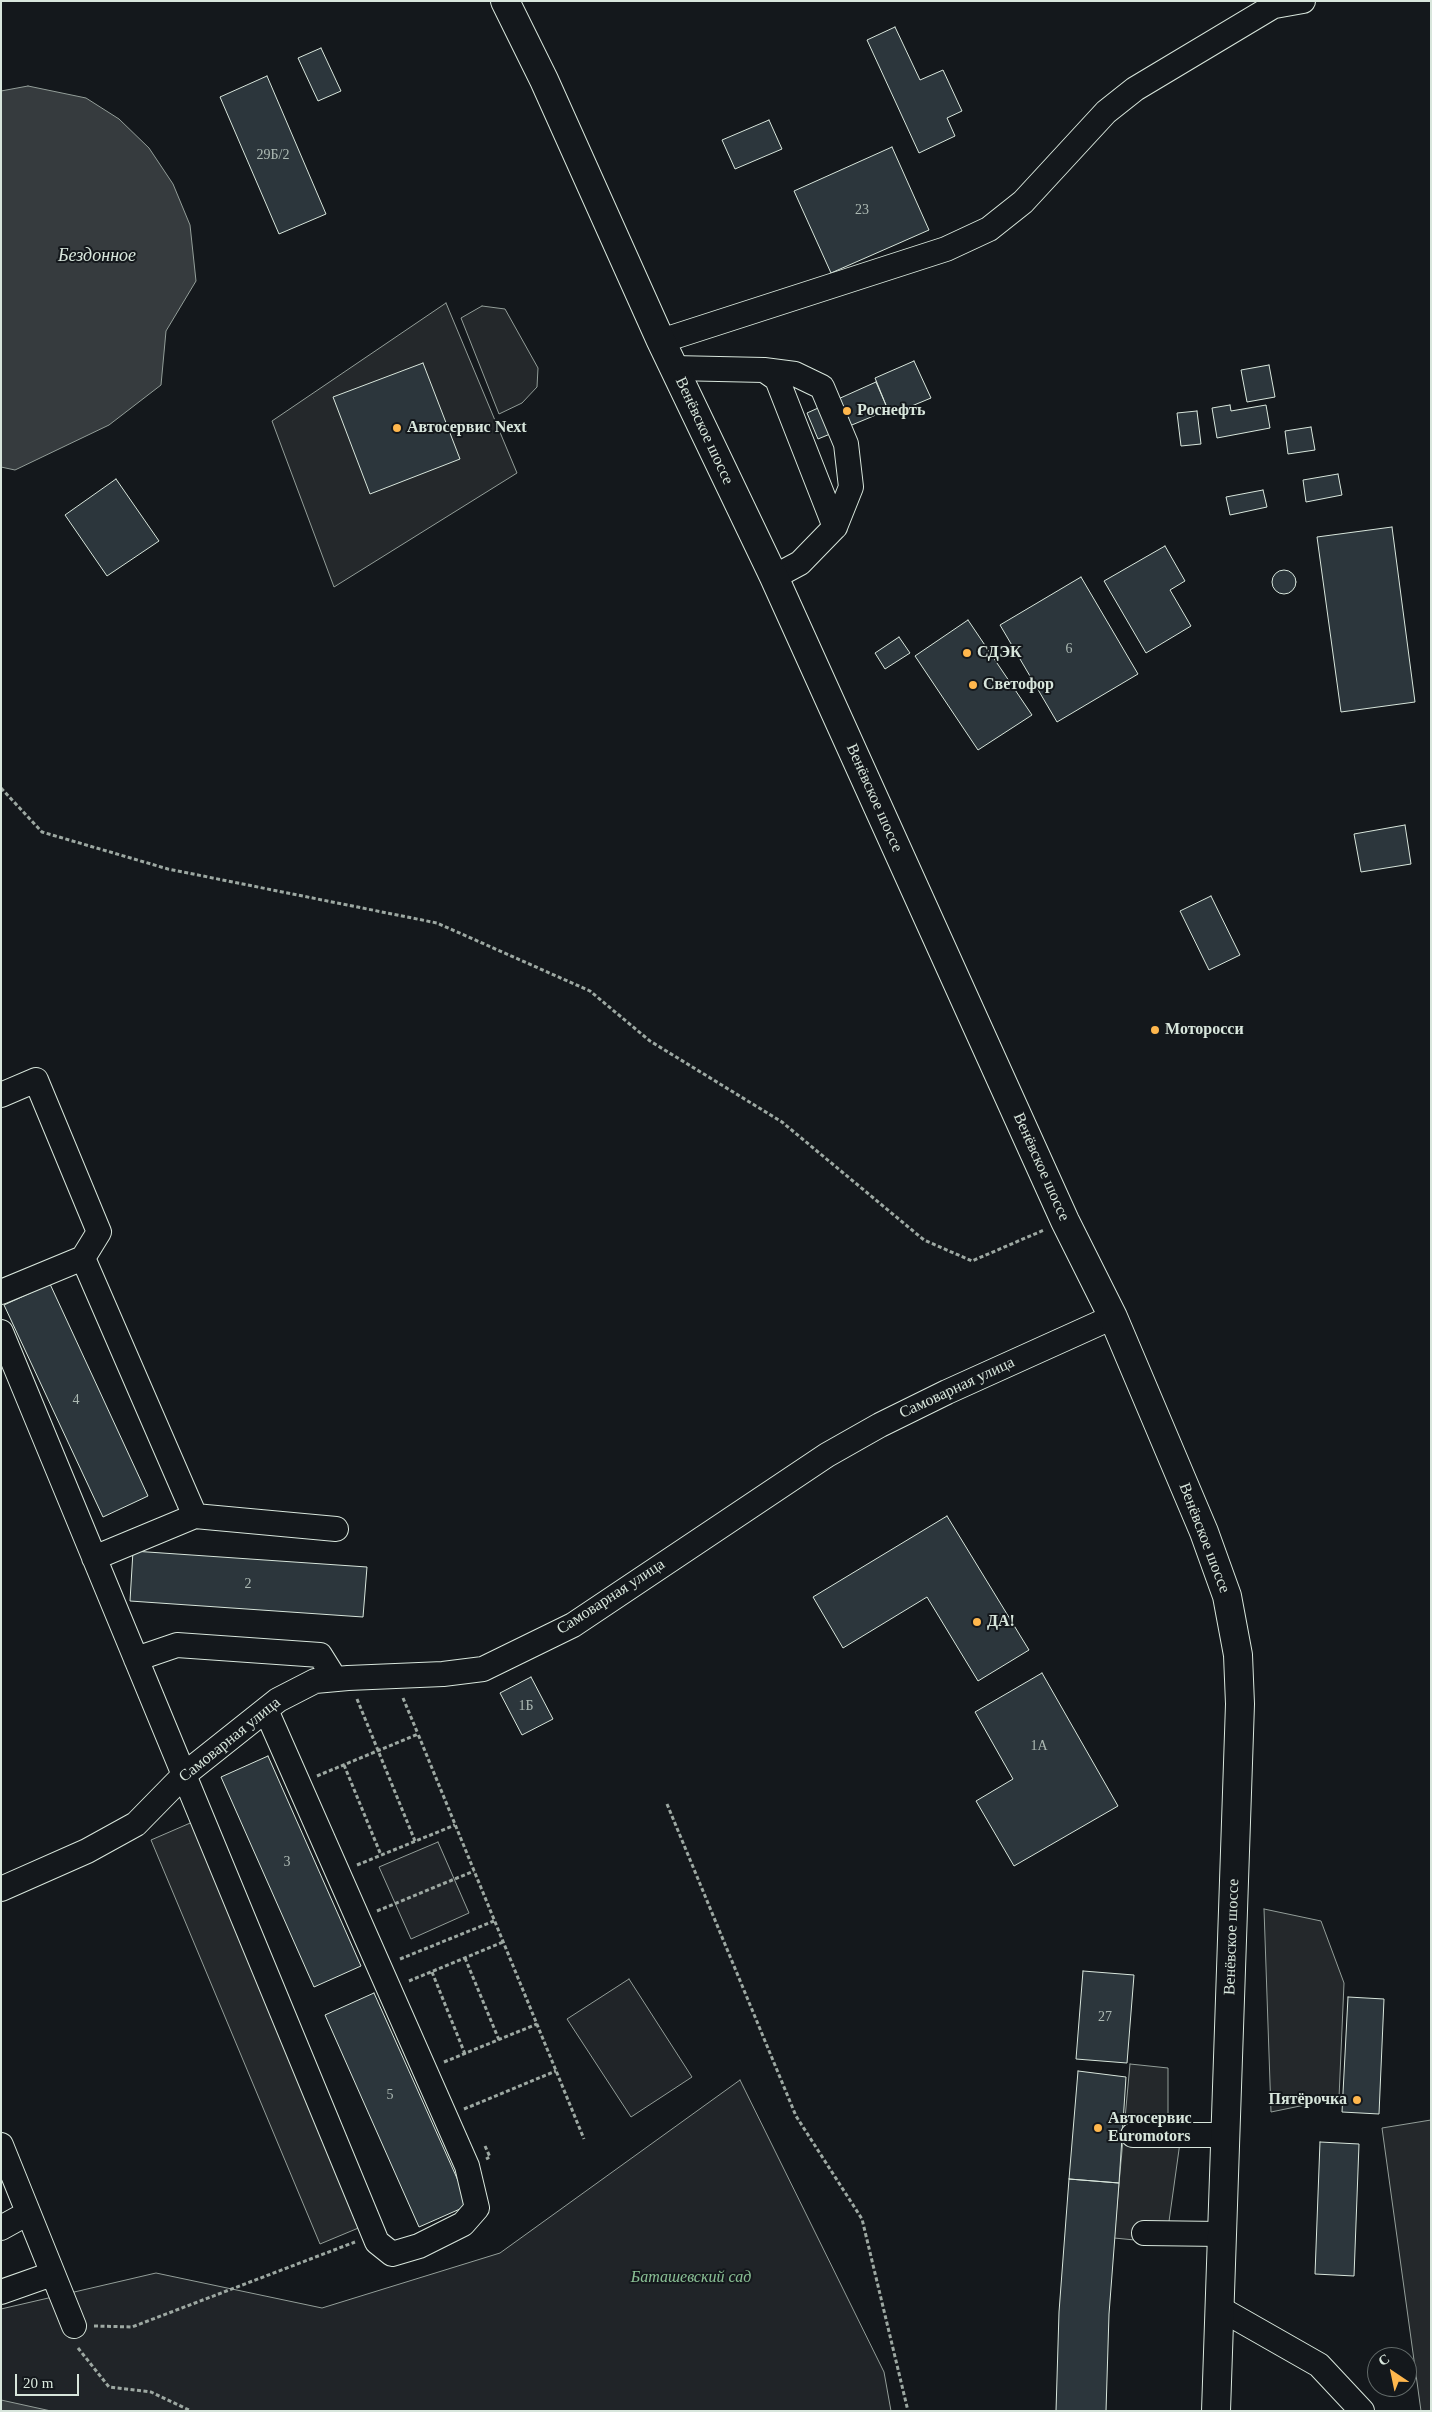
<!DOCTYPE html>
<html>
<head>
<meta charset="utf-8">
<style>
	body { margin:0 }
	#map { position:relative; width:1432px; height:2412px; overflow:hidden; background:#14181c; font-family:"Times New Roman",serif }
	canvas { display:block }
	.frame { position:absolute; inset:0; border:2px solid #d8e6dc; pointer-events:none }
	.north { position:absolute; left:1367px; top:2347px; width:50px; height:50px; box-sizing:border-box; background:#14181c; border:1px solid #626a69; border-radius:50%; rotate:326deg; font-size:14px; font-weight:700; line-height:20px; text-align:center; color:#d8e6dc }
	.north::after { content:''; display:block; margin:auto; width:18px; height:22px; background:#ffb74d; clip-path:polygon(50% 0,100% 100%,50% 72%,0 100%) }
	.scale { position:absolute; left:15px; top:2374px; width:64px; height:22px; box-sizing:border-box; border:2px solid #d8e6dc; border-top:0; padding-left:6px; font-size:15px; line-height:18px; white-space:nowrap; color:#d8e6dc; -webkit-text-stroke:4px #14181c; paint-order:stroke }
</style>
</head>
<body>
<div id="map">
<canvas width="1432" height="2412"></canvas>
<div class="frame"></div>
<div class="north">С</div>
<div class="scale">20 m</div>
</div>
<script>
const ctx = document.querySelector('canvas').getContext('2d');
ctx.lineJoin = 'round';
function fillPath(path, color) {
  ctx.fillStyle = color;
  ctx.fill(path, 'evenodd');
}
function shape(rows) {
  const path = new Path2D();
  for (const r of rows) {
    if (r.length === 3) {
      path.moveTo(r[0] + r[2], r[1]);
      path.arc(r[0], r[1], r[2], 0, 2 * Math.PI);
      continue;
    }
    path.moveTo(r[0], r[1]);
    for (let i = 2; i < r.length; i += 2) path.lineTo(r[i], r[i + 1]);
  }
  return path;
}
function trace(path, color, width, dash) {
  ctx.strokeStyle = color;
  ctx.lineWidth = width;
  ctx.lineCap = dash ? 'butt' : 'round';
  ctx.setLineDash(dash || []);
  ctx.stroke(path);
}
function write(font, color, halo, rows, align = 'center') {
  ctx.font = font + ' "Times New Roman",serif';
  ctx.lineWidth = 4;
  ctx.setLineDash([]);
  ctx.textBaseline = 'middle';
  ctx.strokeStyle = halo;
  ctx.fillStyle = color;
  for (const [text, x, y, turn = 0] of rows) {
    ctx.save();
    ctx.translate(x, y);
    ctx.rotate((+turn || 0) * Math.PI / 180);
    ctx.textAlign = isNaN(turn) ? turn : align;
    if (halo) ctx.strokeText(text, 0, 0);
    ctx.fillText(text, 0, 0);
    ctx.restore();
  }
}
const green = shape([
	[438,1842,469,1913,411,1939,379,1867,438,1842],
	[629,1979,692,2077,631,2117,567,2019,629,1979],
	[740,2080,884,2372,891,2411,1,2411,1,2309,156,2273,322,2308,500,2253,740,2080]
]);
const parking = shape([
	[446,303,517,473,334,587,272,421,446,303],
	[482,306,505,309,538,368,537,387,522,403,499,414,461,318,482,306],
	[211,1814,380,2219,320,2244,151,1840,211,1814],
	[1264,1909,1321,1921,1344,1983,1339,2098,1271,2112,1264,1909],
	[1130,2064,1168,2068,1168,2127,1182,2128,1166,2243,1114,2238,1130,2064],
	[1431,2120,1431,2411,1421,2411,1382,2128,1431,2120]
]);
const water = shape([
	[28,86,86,98,119,119,149,148,173,184,190,225,196,281,166,331,161,385,109,425,15,470,1,467,1,91,28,86],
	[1,2400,51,2411,1,2411,1,2400]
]);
const building = shape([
	[895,27,920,80,943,70,962,111,947,118,955,136,919,153,867,40,895,27],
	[321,48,341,91,318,101,298,58,321,48],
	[267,76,326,214,279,234,220,97,267,76],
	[769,120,782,149,735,169,722,140,769,120],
	[892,147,929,230,831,273,794,191,892,147],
	[914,361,931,398,890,415,875,378,914,361],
	[423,363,460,459,370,494,333,397,423,363],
	[1269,365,1275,397,1247,402,1241,370,1269,365],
	[876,382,888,410,818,439,807,413,876,382],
	[1230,405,1231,411,1266,405,1270,428,1217,438,1212,408,1230,405],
	[1197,411,1201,444,1181,446,1177,413,1197,411],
	[1311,427,1315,450,1288,454,1285,431,1311,427],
	[1338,474,1342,495,1306,502,1303,480,1338,474],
	[116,479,159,541,107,576,65,515,116,479],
	[1263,490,1267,507,1230,515,1226,497,1263,490],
	[1392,527,1415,702,1341,712,1317,537,1392,527],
	[1165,546,1185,581,1170,590,1191,626,1146,653,1104,581,1165,546],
	[1284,582,12],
	[1081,577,1138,674,1057,722,1000,625,1081,577],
	[968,620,1032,715,978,750,915,656,968,620],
	[899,637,910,653,885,669,875,653,899,637],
	[1405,825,1411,864,1361,872,1354,834,1405,825],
	[1211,896,1240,955,1209,970,1180,911,1211,896],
	[50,1284,148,1496,103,1517,4,1305,50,1284],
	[947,1516,1029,1650,978,1681,927,1597,843,1648,813,1597,947,1516],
	[133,1551,367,1567,363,1617,130,1601,133,1551],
	[1042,1673,1118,1806,1014,1866,976,1801,1013,1779,975,1712,1042,1673],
	[531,1677,553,1719,522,1735,500,1693,531,1677],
	[268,1756,361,1966,314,1987,221,1777,268,1756],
	[1083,1971,1134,1975,1127,2063,1076,2059,1083,1971],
	[374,1993,469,2205,419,2227,325,2015,374,1993],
	[1348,1997,1384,1999,1379,2114,1342,2112,1348,1997],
	[1078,2071,1126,2077,1119,2183,1069,2179,1078,2071],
	[1320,2142,1359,2144,1354,2276,1315,2274,1320,2142],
	[1069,2179,1119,2183,1109,2314,1106,2411,1056,2411,1059,2312,1069,2179]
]);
const path = shape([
	[1,788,42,832,168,869,437,923,590,991,650,1041,782,1122,924,1240,972,1261,1044,1230],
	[403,1698,418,1734],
	[357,1699,415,1841],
	[344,1765,381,1855],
	[317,1776,418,1734,584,2139],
	[667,1804,796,2116,862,2219,908,2411],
	[357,1865,455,1825],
	[377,1911,474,1871],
	[465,1958,499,2040],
	[400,1959,494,1921],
	[432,1972,465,2054],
	[409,1981,503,1942],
	[444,2062,537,2024],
	[464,2109,556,2071],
	[485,2146,490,2157,486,2159],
	[94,2326,132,2327,355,2242],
	[78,2348,109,2387,151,2392,191,2411]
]);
const minor = shape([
	[1275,6,1303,1],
	[661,341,946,249,989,229,1023,202,1106,112,1135,89,1282,1],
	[674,368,764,370,777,379,835,527,800,563,774,577],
	[764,370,795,374,822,387,846,444,851,487,835,527],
	[1,1095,36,1080,99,1232,83,1258,195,1516,336,1529],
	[1,1292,83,1258],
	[1,1332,377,2242,392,2254,419,2246,463,2224,477,2208,467,2166,266,1710],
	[94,1558,195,1516],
	[136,1659,177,1645,320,1655,335,1679],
	[1,1889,87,1851,136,1824,185,1774,278,1700,315,1681,348,1678,443,1674,483,1669,573,1625,827,1455,880,1425,947,1392,1113,1317],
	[1133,2135,1226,2135],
	[1,2145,74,2326],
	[1,2228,28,2213],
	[1144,2233,1221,2234],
	[1,2292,52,2274],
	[1219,2308,1319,2365,1362,2411]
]);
const major = shape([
	[505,1,544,80,661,341,774,577,1065,1221,1113,1317,1204,1532,1227,1596,1238,1655,1240,1704,1216,2411]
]);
const markers = [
	[847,411,5,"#ffb74d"],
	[397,428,5,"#ffb74d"],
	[967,653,5,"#ffb74d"],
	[973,685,5,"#ffb74d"],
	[1155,1030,5,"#ffb74d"],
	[977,1622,5,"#ffb74d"],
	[1357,2100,5,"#ffb74d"],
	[1098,2128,5,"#ffb74d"]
];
const numberNames = [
	["29Б/2",273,155],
	["23",862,210],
	["6",1069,649],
	["4",76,1400],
	["2",248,1584],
	["1Б",526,1706],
	["1А",1039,1746],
	["3",287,1862],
	["27",1105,2017],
	["5",390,2095]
];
const poiNames = [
	["Роснефть",857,411],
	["Автосервис Next",407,428],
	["СДЭК",977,653],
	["Светофор",983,685],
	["Моторосси",1165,1030],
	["ДА!",987,1622],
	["Пятёрочка",1347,2100,"right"],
	["Автосервис",1108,2119],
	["Euromotors",1108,2137]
];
const streetNames = [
	["Венёвское шоссе",704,431,65],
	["Венёвское шоссе",874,798,66],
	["Венёвское шоссе",1041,1167,66],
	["Самоварная улица",957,1388,-25],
	["Венёвское шоссе",1204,1538,69],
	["Самоварная улица",611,1597,-33],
	["Самоварная улица",230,1740,-39],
	["Венёвское шоссе",1232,1937,-88]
];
const parkNames = [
	["Баташевский сад",691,2278]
];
const waterNames = [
	["Бездонное",97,256]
];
fillPath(green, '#202428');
trace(green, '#939e99', 1);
fillPath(parking, '#24282b');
trace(parking, '#939e99', 1);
fillPath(water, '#363b3e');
trace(water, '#939e99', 1);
fillPath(building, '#2c363c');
trace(building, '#d8e6dc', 1);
trace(minor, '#d8e6dc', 26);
trace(major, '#d8e6dc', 30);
trace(path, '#9da8a2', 3, [4, 2.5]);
trace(minor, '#14181c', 24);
trace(major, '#14181c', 28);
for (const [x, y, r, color] of markers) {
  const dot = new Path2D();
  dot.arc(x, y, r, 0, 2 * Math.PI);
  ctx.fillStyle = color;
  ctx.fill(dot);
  trace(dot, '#14181c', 2);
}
write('14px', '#adbab4', null, numberNames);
write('bold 16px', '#d8e6dc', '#14181c', poiNames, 'left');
write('16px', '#d8e6dc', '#14181c', streetNames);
write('italic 16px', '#8ac095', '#14181c', parkNames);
write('italic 18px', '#d8e6dc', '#14181c', waterNames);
</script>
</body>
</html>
